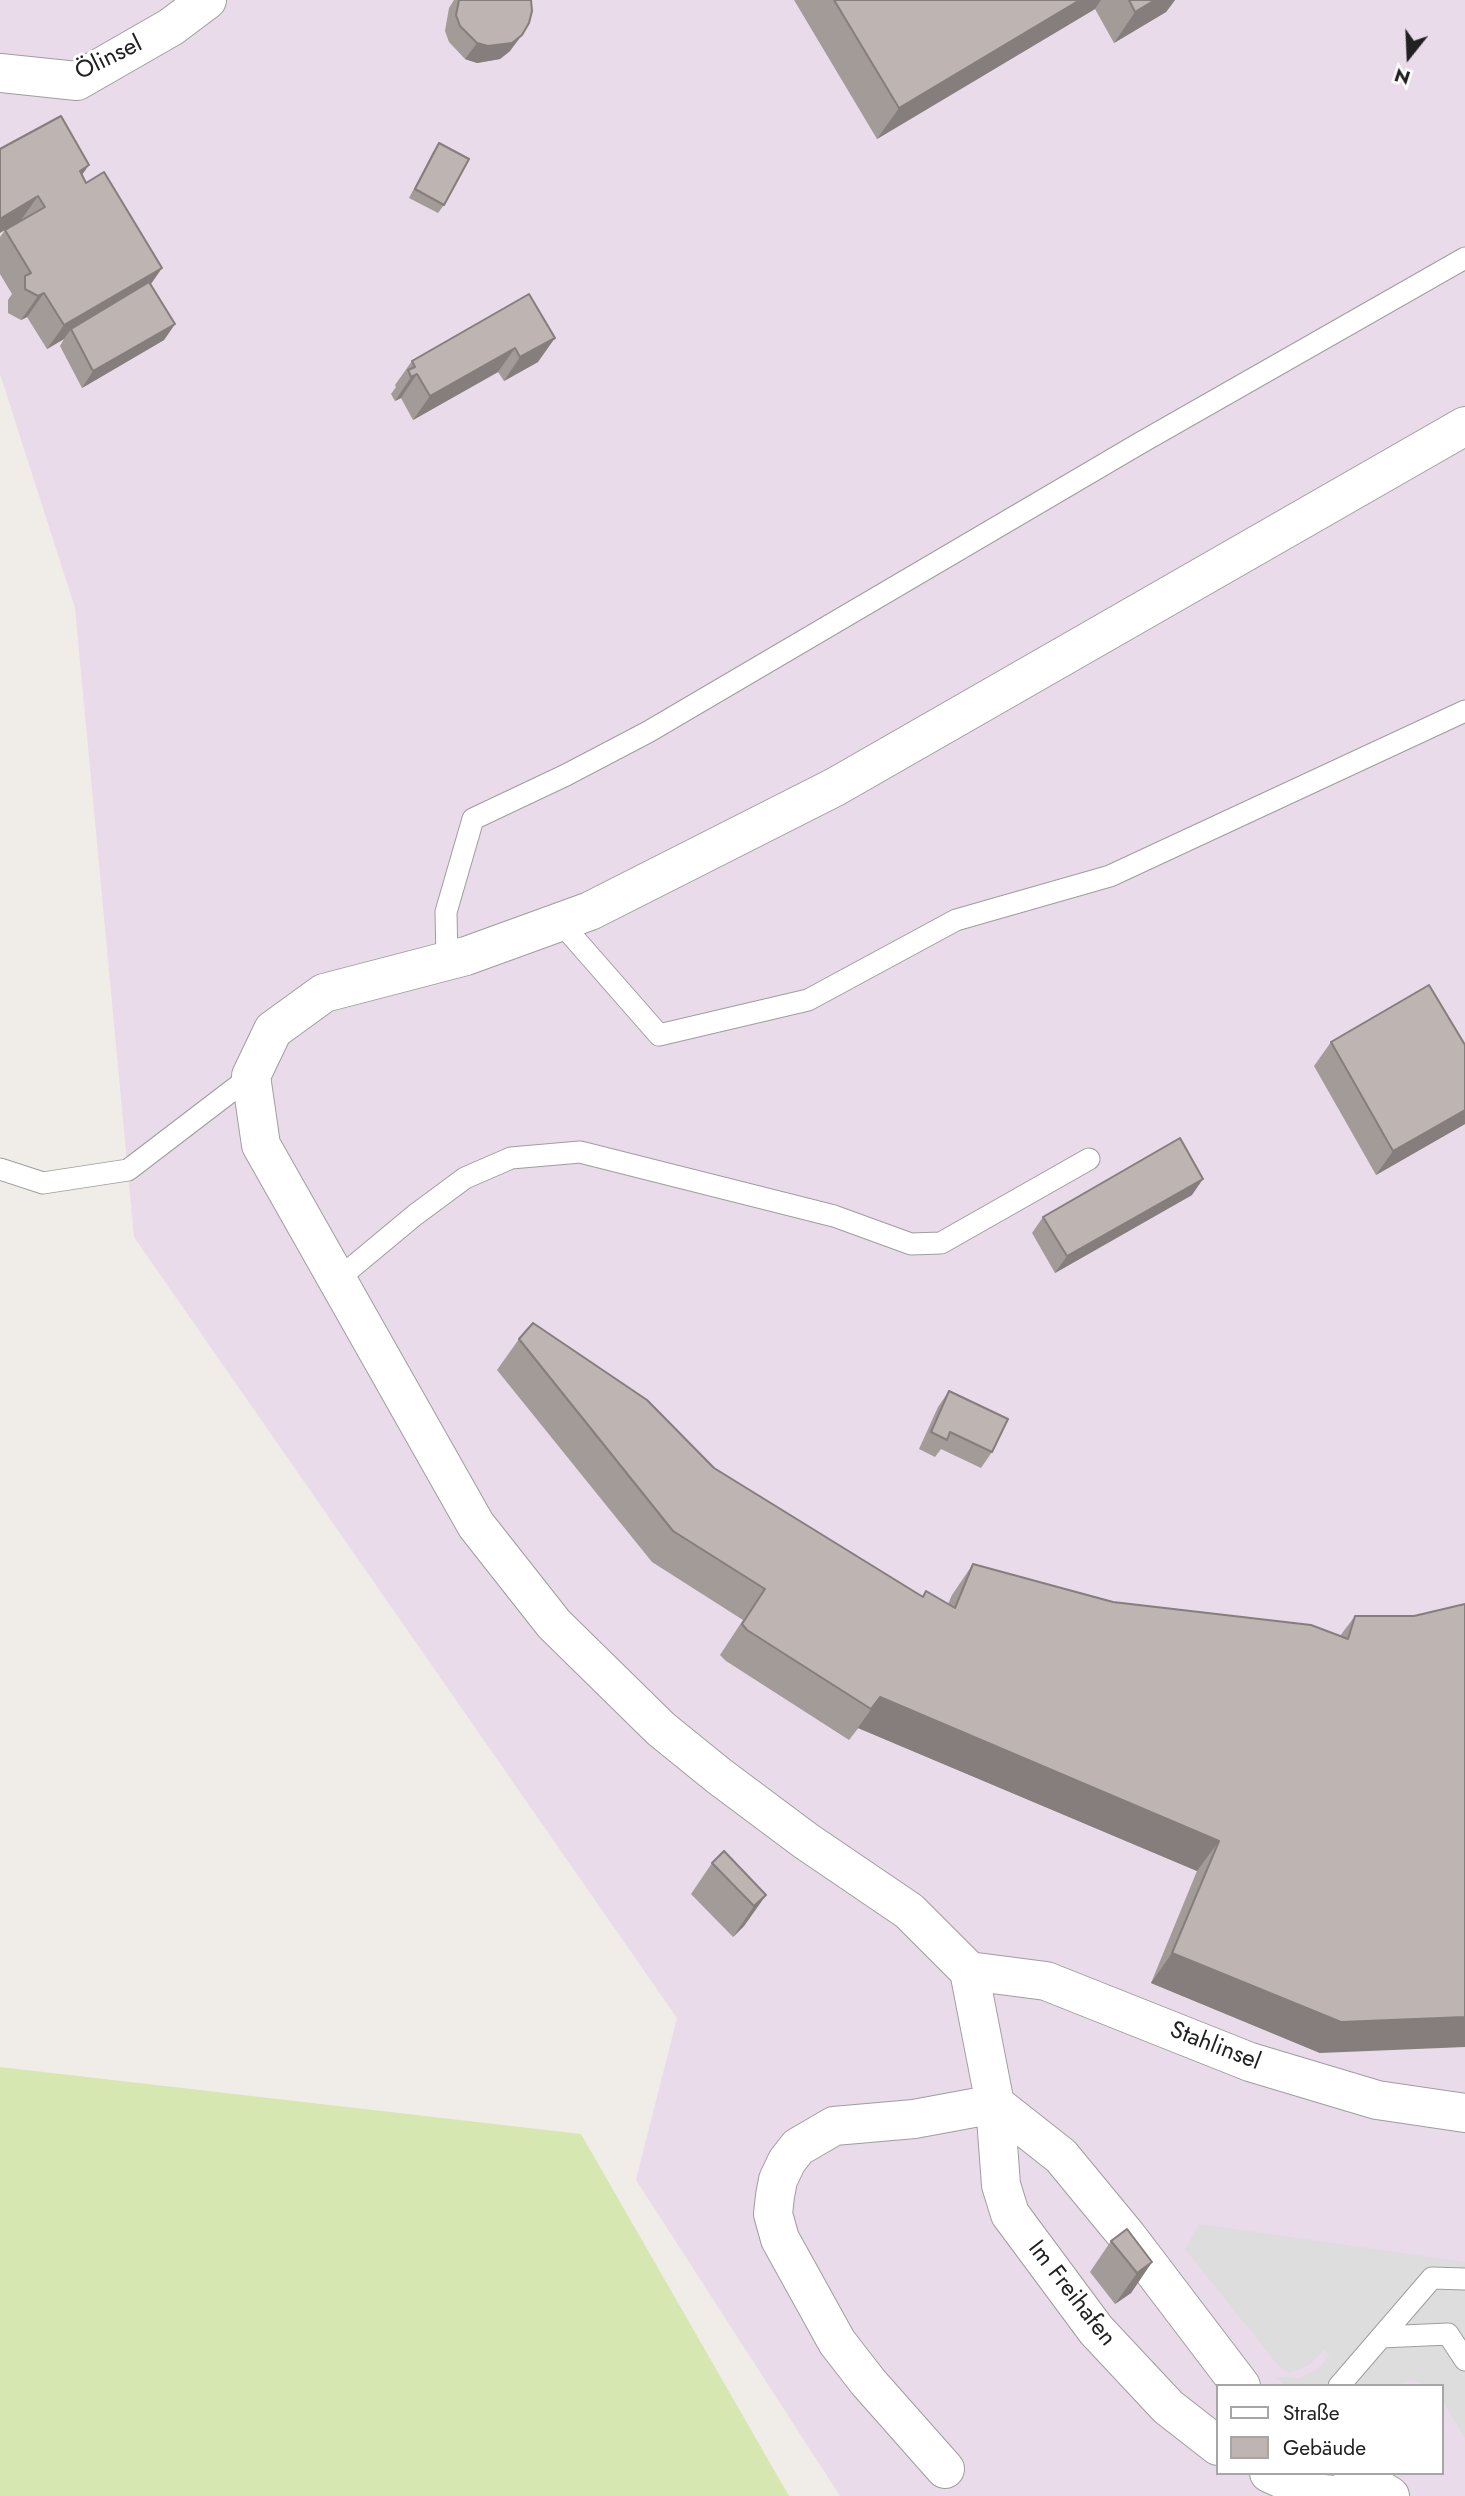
<!DOCTYPE html>
<html>
<head>
<meta charset="utf-8">
<style>
	body { margin:0 }
	#map { position:relative; width:1465px; height:2496px; overflow:hidden; background:#f0ece8; font-family:Jost,sans-serif }
	canvas { display:block }
	.legend { position:absolute; left:1216px; top:2384px; width:228px; height:91px; box-sizing:border-box; background:#fff; border:2px solid #a6a6a6; margin:0; padding:9px 12px; list-style:none; font-size:21px; color:#212121 }
	.legend li { display:flex; align-items:center; gap:14px; height:35px }
	.legend b { width:35px; border:2px solid #a6a6a6 }
	.north { position:absolute; left:1374px; top:21px; width:70px; height:70px; -webkit-text-stroke:5px #fff; paint-order:stroke; rotate:198deg; font-size:19px; font-weight:700; line-height:28px; text-align:center; color:#212121 }
	.north::after { content:''; display:block; margin:auto; width:24px; height:32px; background:#212121; clip-path:polygon(50% 0,100% 100%,50% 72%,0 100%) }
</style>
</head>
<body>
<div id="map">
<canvas width="1465" height="2496"></canvas>
<ul class="legend">
<li><b style="height:9px;background:#fff"></b>Straße</li>
<li><b style="height:19px;background:#beb4b1"></b>Gebäude</li>
</ul>
<div class="north">N</div>
</div>
<script>
const ctx = document.querySelector('canvas').getContext('2d');
ctx.lineJoin = 'round';
function fillPath(path, color) {
  ctx.fillStyle = color;
  ctx.fill(path, 'evenodd');
}
function shape(rows) {
  const path = new Path2D();
  for (const r of rows) {
    path.moveTo(r[0], r[1]);
    for (let i = 2; i < r.length; i += 2) path.lineTo(r[i], r[i + 1]);
  }
  return path;
}
function trace(path, color, width, dash) {
  ctx.strokeStyle = color;
  ctx.lineWidth = width;
  ctx.lineCap = dash ? 'butt' : 'round';
  ctx.setLineDash(dash || []);
  ctx.stroke(path);
}
function write(font, color, halo, rows, align = 'center') {
  ctx.font = font + ' Jost,sans-serif';
  ctx.lineWidth = 6;
  ctx.setLineDash([]);
  ctx.textBaseline = 'middle';
  ctx.strokeStyle = halo;
  ctx.fillStyle = color;
  for (const [text, x, y, turn = 0] of rows) {
    ctx.save();
    ctx.translate(x, y);
    ctx.rotate((+turn || 0) * Math.PI / 180);
    ctx.textAlign = isNaN(turn) ? turn : align;
    if (halo) ctx.strokeText(text, 0, 0);
    ctx.fillText(text, 0, 0);
    ctx.restore();
  }
}
const industrial = shape([
	[0,0,1465,0,1465,2496,840,2496,636,2180,677,2018,134,1237,75,608,0,374],
	[1218,2386,1442,2386,1442,2473,1218,2473]
]);
const grass = shape([
	[0,2067,581,2134,789,2496,0,2496]
]);
const parking = shape([
	[1199,2224,1465,2262,1465,2438,1442,2400,1442,2386,1427,2386,1412,2381,1389,2386,1286,2386,1275,2377,1300,2378,1319,2368,1330,2355,1324,2350,1309,2365,1290,2373,1279,2366,1185,2249]
]);
const lane = shape([
	[560,922,659,1035,808,1000,956,920,1110,876,1465,711],
	[447,961,446,912,473,819,566,775,648,732,1142,442,1465,258],
	[0,1169,43,1183,128,1170,251,1076],
	[338,1279,415,1215,465,1178,511,1158,580,1152,834,1216,911,1244,941,1243,1089,1159],
	[1381,2337,1448,2334,1465,2360],
	[1339,2386,1432,2278,1465,2279]
]);
const street = shape([
	[0,73,77,81,171,27,207,0],
	[969,1971,909,1911,806,1841,719,1776,661,1729,554,1624,476,1525,261,1145,251,1076,273,1030,324,993,466,956,590,911,835,787,1465,426],
	[969,1971,995,2104,1001,2185,1010,2214,1096,2330,1168,2407,1218,2446],
	[969,1971,1046,1981,1250,2062,1377,2100,1465,2113],
	[995,2104,1061,2156,1127,2236,1241,2386],
	[945,2469,868,2382,837,2342,780,2239,773,2214,775,2196,778,2180,787,2161,798,2147,834,2126,914,2119,995,2104],
	[1269,2473,1313,2493,1343,2496],
	[1353,2473,1390,2496]
]);
const wall = shape([
	[454,0,531,0,510,51,500,59,477,63,465,59,449,42,445,31,449,8],
	[794,0,1175,0,1166,12,1114,43,1095,9,877,139],
	[439,143,444,205,438,213,409,198,433,152],
	[0,149,82,175,86,183,162,268,151,284,175,324,164,340,82,388,60,346,64,339,47,349,27,317,21,320,8,313,8,300,12,294,0,274,0,237,5,230],
	[529,294,538,362,504,381,498,372,413,420,401,398,395,401,391,394,396,387,395,385,412,361],
	[1331,1042,1465,1045,1465,1124,1376,1175,1314,1066],
	[1192,1195,1055,1273,1032,1233,1043,1217],
	[519,1339,714,1468,922,1597,926,1591,948,1604,952,1595,973,1564,1113,1602,1340,1636,1355,1616,1320,2053,1151,1983,1197,1871,858,1728,849,1740,726,1661,720,1655,743,1620,652,1562,497,1370],
	[949,1391,992,1452,981,1468,941,1449,935,1457,919,1449,938,1407],
	[712,1863,766,1895,744,1926,733,1937,691,1894],
	[1111,2241,1152,2262,1131,2293,1115,2304,1090,2272]
]);
const shadedWall = shape([
	[1080,0,1101,0,1095,9,877,139,899,108],
	[1155,0,1175,0,1166,12,1114,43,1135,12],
	[522,35,510,51,500,59,477,63,465,59,477,43],
	[89,165,72,189,80,171],
	[38,196,21,220,0,233,0,219],
	[162,268,145,292,71,329,64,339,47,349,64,325],
	[44,293,27,317,21,320,38,296],
	[175,324,164,340,82,388,93,371],
	[555,338,538,362,504,381,520,357],
	[515,348,498,372,413,420,430,396],
	[417,374,401,398,395,401,411,377],
	[1465,1110,1465,1124,1376,1175,1393,1151],
	[1203,1179,1192,1195,1055,1273,1067,1256],
	[880,1697,1219,1841,1197,1871,858,1728,849,1740],
	[766,1895,744,1926,733,1937,754,1906],
	[1172,1953,1465,2017,1465,2047,1320,2053,1151,1983],
	[1152,2262,1131,2293,1115,2304,1137,2273]
]);
const building = shape([
	[459,0,531,0,532,11,529,23,522,35,512,43,488,46,477,43,460,26,456,15,459,0],
	[834,0,1080,0,899,108,834,0],
	[1129,0,1155,0,1135,12,1129,0],
	[61,116,89,165,80,171,86,183,104,172,162,268,64,325,44,293,38,296,25,289,25,276,31,273,5,230,45,207,38,196,0,219,0,149,61,116],
	[439,143,469,159,444,205,415,189,439,143],
	[149,282,175,324,93,371,71,329,149,282],
	[529,294,555,338,520,357,515,348,430,396,417,374,411,377,408,370,415,367,412,361,529,294],
	[1429,985,1465,1045,1465,1110,1393,1151,1331,1042,1429,985],
	[1180,1138,1203,1179,1067,1256,1043,1217,1180,1138],
	[533,1323,647,1400,714,1468,923,1597,926,1591,955,1608,973,1564,1113,1602,1311,1625,1348,1639,1355,1616,1414,1616,1465,1604,1465,2017,1341,2022,1172,1953,1219,1841,880,1697,871,1709,747,1630,742,1624,765,1589,673,1531,519,1339,533,1323],
	[949,1391,1008,1419,992,1452,950,1432,947,1440,931,1432,949,1391],
	[724,1851,766,1895,754,1906,712,1863,724,1851],
	[1127,2229,1152,2262,1137,2273,1111,2241,1127,2229]
]);
const streetNames = [
	["Ölinsel",109,59,-26],
	["Stahlinsel",1215,2047,21],
	["Im Freihafen",1071,2294,52]
];
fillPath(industrial, '#e9dbe9');
fillPath(grass, '#d6e7b2');
fillPath(parking, '#ddd');
trace(lane, '#9e9e9e', 23);
trace(street, '#9e9e9e', 40);
trace(lane, '#fff', 21);
trace(street, '#fff', 38);
fillPath(wall, '#a39b98');
fillPath(shadedWall, '#857e7c');
fillPath(building, '#beb4b1');
trace(building, '#857e7c', 2);
write('24px', '#212121', '#fff', streetNames);
</script>
</body>
</html>
